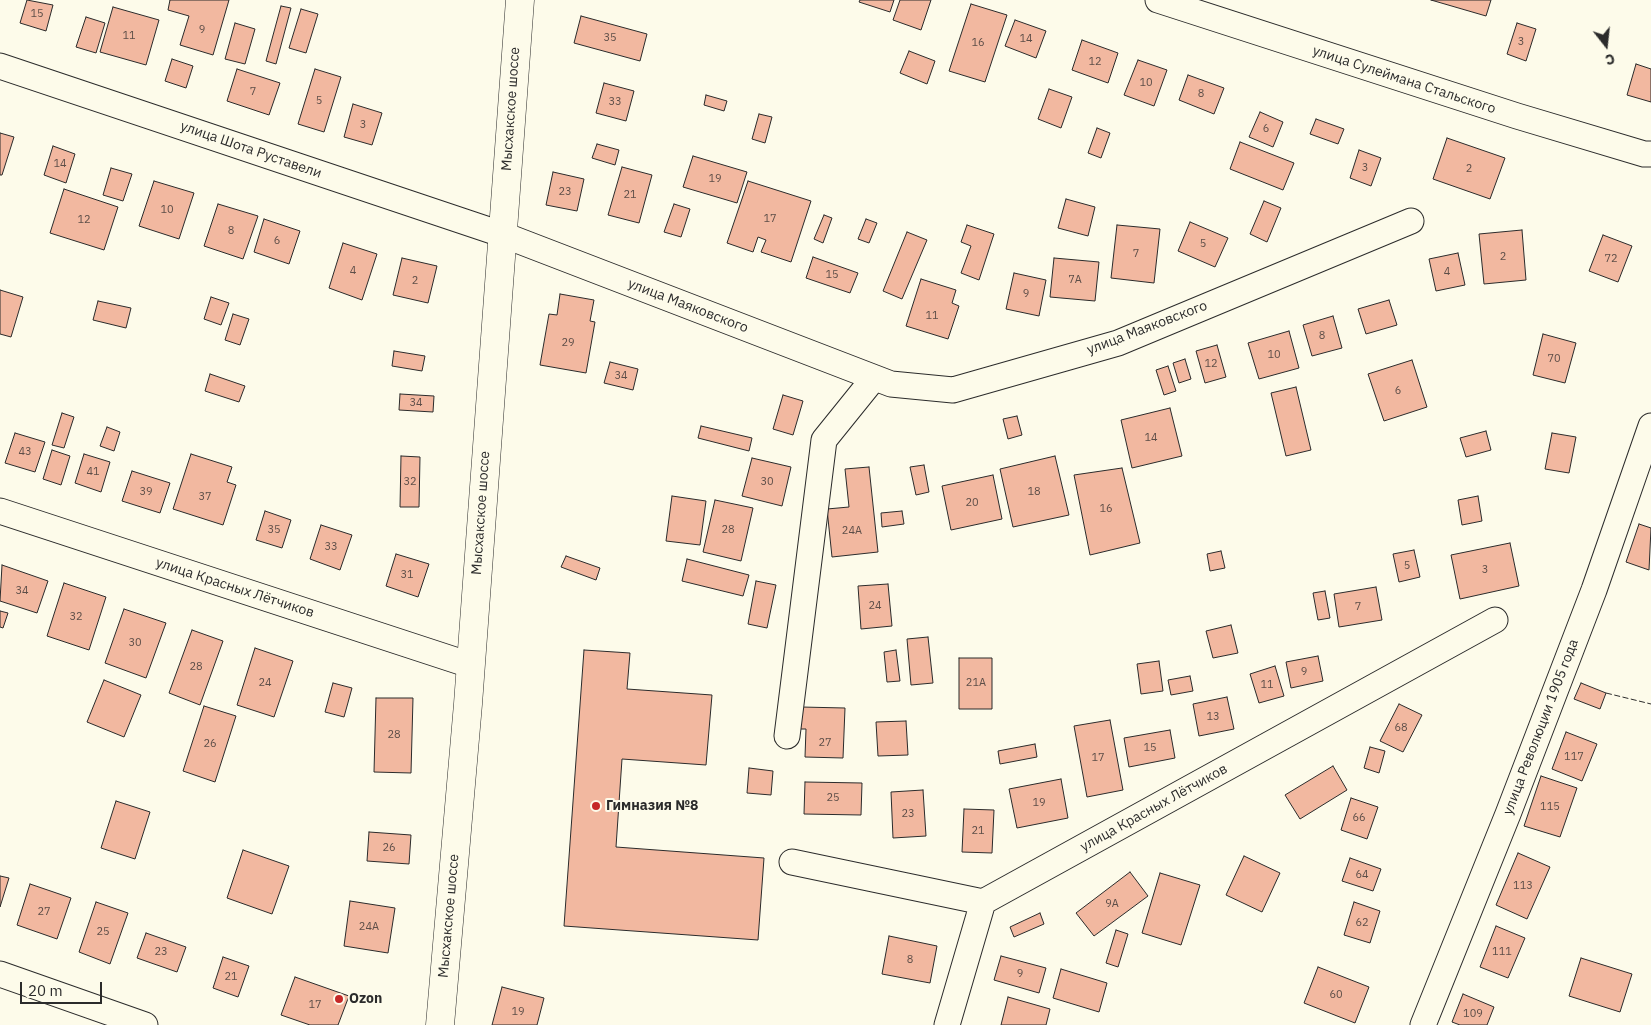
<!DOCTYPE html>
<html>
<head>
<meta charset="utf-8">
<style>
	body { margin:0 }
	#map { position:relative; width:1651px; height:1025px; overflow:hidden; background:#fdfbea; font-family:"IBM Plex Sans",sans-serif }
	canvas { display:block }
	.north { position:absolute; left:1581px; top:20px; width:50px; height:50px; -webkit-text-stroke:4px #fdfbea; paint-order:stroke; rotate:164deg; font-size:14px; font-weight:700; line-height:20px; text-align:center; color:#2b2b2b }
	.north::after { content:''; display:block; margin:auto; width:18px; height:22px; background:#2b2b2b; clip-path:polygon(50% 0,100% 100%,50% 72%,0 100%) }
	.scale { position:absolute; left:20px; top:982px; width:82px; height:22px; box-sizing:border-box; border:2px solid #2b2b2b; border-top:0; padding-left:6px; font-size:15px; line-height:18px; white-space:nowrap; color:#2b2b2b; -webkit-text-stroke:4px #fdfbea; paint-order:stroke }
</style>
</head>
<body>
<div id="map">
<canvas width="1651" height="1025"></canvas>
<div class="north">С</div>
<div class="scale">20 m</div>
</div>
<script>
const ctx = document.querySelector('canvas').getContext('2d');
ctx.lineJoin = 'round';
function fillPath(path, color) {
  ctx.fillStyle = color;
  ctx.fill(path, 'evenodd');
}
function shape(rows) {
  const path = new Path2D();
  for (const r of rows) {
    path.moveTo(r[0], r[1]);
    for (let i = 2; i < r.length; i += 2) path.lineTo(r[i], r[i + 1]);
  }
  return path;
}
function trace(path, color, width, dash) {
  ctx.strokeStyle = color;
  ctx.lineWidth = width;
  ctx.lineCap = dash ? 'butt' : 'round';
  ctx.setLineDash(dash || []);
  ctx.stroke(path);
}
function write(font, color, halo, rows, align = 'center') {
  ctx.font = font + ' "IBM Plex Sans",sans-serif';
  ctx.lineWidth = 4;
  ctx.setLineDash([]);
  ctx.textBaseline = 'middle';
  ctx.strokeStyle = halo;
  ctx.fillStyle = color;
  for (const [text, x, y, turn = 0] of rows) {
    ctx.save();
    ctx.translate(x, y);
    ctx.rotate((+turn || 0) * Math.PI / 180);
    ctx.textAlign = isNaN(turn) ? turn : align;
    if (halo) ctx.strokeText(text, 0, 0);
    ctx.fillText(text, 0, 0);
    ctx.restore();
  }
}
const building = shape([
	[27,0,53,5,46,31,20,23,27,0],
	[170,0,229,0,213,55,180,45,189,16,168,10,170,0],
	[860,0,894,0,890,12,859,2,860,0],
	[900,0,931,0,921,30,893,20,900,0],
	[1431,0,1491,0,1486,16,1431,0],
	[971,4,1007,15,985,82,949,71,971,4],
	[281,6,291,8,276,64,266,61,281,6],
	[113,7,159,20,146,65,100,52,113,7],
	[301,9,318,14,306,53,289,48,301,9],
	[581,16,647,34,640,61,574,43,581,16],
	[86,17,105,23,96,53,76,47,86,17],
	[1015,20,1046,31,1036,58,1005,46,1015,20],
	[235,23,255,29,245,64,225,59,235,23],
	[1517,23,1536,29,1526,61,1507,54,1517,23],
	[1082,40,1118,53,1108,83,1072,70,1082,40],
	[909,51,935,61,927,84,900,73,909,51],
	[172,59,193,66,186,88,165,81,172,59],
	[1138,60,1167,70,1154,106,1124,95,1138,60],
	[1636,64,1651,69,1651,102,1627,95,1636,64],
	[237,69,280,83,269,115,227,101,237,69],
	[315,69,341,77,324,132,298,124,315,69],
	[1188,75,1224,88,1214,114,1179,100,1188,75],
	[604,83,634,91,626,121,596,113,604,83],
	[1049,89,1072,97,1061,128,1038,119,1049,89],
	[706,95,727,101,724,111,704,105,706,95],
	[353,104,382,113,372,145,344,137,353,104],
	[1260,112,1283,122,1273,147,1249,137,1260,112],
	[759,114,772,117,765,143,752,139,759,114],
	[1316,119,1344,129,1338,144,1310,134,1316,119],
	[1097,128,1110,133,1101,158,1088,153,1097,128],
	[0,133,14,137,2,175,0,175,0,133],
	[1447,138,1505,158,1490,199,1433,179,1447,138],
	[1240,142,1294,163,1283,190,1230,169,1240,142],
	[597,144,619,150,615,165,592,158,597,144],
	[53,146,75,154,66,183,44,175,53,146],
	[1359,150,1381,158,1371,186,1350,178,1359,150],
	[693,156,747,172,737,203,683,187,693,156],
	[622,167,652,175,639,223,608,215,622,167],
	[111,168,132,174,123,201,103,195,111,168],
	[553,172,584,179,577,211,546,205,553,172],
	[154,181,194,193,179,239,139,226,154,181],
	[748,181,811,201,791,262,761,252,766,240,758,237,753,252,727,243,748,181],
	[64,189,118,207,104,250,50,233,64,189],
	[1066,199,1095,207,1088,236,1058,228,1066,199],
	[1264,201,1281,208,1267,242,1250,234,1264,201],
	[218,204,258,216,243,259,204,246,218,204],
	[674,204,690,209,681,237,664,232,674,204],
	[824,215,832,218,823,243,814,239,824,215],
	[264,219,300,231,289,264,254,252,264,219],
	[866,219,877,223,869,243,858,239,866,219],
	[1190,222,1228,238,1215,267,1178,251,1190,222],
	[967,225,994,234,979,280,961,273,971,246,961,242,967,225],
	[1117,225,1160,229,1154,283,1111,278,1117,225],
	[1522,230,1526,280,1484,284,1479,234,1522,230],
	[907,232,927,240,902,299,883,291,907,232],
	[1603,235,1632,246,1618,282,1589,271,1603,235],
	[343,243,377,254,362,300,329,288,343,243],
	[1458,253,1465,285,1436,291,1429,259,1458,253],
	[813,257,858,273,850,293,806,278,813,257],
	[402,258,437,266,428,303,393,295,402,258],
	[1054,258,1099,262,1095,301,1050,297,1054,258],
	[1014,273,1046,280,1039,316,1006,309,1014,273],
	[921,279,956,290,952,303,959,306,948,339,906,326,921,279],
	[0,290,23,297,11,337,0,334,0,290],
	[560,294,594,300,590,321,595,322,586,373,540,365,549,314,557,315,560,294],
	[211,297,229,303,221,325,204,319,211,297],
	[1389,300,1397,325,1366,334,1358,309,1389,300],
	[98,301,131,308,126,328,93,320,98,301],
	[233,314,249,319,240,345,225,340,233,314],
	[1333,316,1342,348,1312,356,1303,325,1333,316],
	[1289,331,1299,368,1259,379,1248,343,1289,331],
	[1543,334,1576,343,1565,383,1533,375,1543,334],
	[1217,345,1226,377,1205,383,1196,351,1217,345],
	[394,351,425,356,422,371,392,366,394,351],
	[1185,359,1191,379,1179,383,1173,363,1185,359],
	[1412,360,1427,407,1384,421,1368,374,1412,360],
	[610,362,638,369,633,390,604,383,610,362],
	[1168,366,1176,391,1164,395,1156,370,1168,366],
	[210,374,245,386,239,402,205,391,210,374],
	[1296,387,1311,450,1286,456,1271,393,1296,387],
	[400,394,434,396,433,412,399,410,400,394],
	[783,395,803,401,793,435,773,429,783,395],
	[1170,408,1182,456,1132,468,1121,420,1170,408],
	[62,413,74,417,64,448,52,445,62,413],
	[1017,416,1022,435,1008,439,1003,419,1017,416],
	[701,426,752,438,749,451,698,438,701,426],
	[107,427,120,432,114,451,100,446,107,427],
	[1486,431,1491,450,1466,457,1460,438,1486,431],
	[15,433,45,442,35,472,5,463,15,433],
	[1552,433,1576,437,1569,473,1545,469,1552,433],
	[52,450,70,456,61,485,43,479,52,450],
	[84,454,110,462,101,492,75,483,84,454],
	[191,454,232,467,227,482,236,485,223,525,173,509,191,454],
	[401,456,420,457,419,507,400,507,401,456],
	[1055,456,1069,515,1013,527,1000,469,1055,456],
	[752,458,791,467,782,506,742,496,752,458],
	[924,465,929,492,916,495,910,467,924,465],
	[869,467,878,552,832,557,827,509,849,507,845,469,869,467],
	[1122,468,1140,543,1090,555,1074,475,1122,468],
	[132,471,170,483,160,513,122,501,132,471],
	[993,475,1002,519,951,530,942,486,993,475],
	[672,496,706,501,700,545,666,541,672,496],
	[1478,496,1482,521,1462,525,1458,500,1478,496],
	[715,500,753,508,741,561,703,552,715,500],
	[265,511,291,520,282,548,256,540,265,511],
	[902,511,904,524,882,527,881,513,902,511],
	[1639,524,1651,528,1649,570,1626,562,1639,524],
	[321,525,352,535,340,570,310,559,321,525],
	[1510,543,1519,586,1460,599,1451,555,1510,543],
	[1414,550,1420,577,1399,582,1393,554,1414,550],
	[1221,551,1225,568,1210,571,1207,554,1221,551],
	[396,554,429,564,418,597,386,586,396,554],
	[566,556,600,568,596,580,561,567,566,556],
	[687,559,749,575,743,596,682,581,687,559],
	[2,565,48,581,37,613,0,601,2,565],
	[756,581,776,585,767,628,748,624,756,581],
	[64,583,106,597,89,650,47,636,64,583],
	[888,584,892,626,861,629,858,586,888,584],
	[1376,587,1382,620,1339,627,1334,594,1376,587],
	[1325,591,1330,618,1318,620,1313,593,1325,591],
	[124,609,166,623,146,678,105,663,124,609],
	[0,611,8,613,3,628,0,627,0,611],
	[1231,625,1238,653,1213,658,1206,631,1231,625],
	[192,630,223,641,200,705,169,693,192,630],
	[928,637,933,683,911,685,907,639,928,637],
	[255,648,293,661,274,717,237,705,255,648],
	[584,650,630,653,627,689,712,695,706,765,622,759,616,847,764,858,758,940,564,926,584,650],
	[896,650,900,681,887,682,884,652,896,650],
	[1318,656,1323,681,1291,688,1286,662,1318,656],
	[959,658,992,658,992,709,959,709,959,658],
	[1159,661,1163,691,1141,694,1137,664,1159,661],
	[1275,666,1284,696,1259,703,1250,674,1275,666],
	[1190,676,1193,691,1171,695,1168,680,1190,676],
	[104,680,141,695,124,737,87,722,104,680],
	[333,683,352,688,344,717,325,712,333,683],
	[1581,683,1606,693,1600,709,1574,699,1581,683],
	[1227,697,1234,729,1199,736,1193,704,1227,697],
	[376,698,413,698,411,773,374,772,376,698],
	[1399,704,1422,715,1403,752,1380,741,1399,704],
	[204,706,236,716,215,782,183,771,204,706],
	[801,707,845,708,843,758,805,757,806,729,800,729,801,707],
	[1110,720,1123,790,1087,797,1074,726,1110,720],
	[906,721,908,755,878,756,876,722,906,721],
	[1170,730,1175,758,1129,767,1124,738,1170,730],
	[1566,732,1597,744,1582,781,1552,769,1566,732],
	[1035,744,1037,757,1000,764,998,751,1035,744],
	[1370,747,1385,751,1379,773,1364,768,1370,747],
	[1333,766,1347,790,1300,819,1285,795,1333,766],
	[749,768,773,771,771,795,747,793,749,768],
	[1541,776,1577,788,1560,837,1524,826,1541,776],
	[1061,779,1068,818,1017,828,1009,789,1061,779],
	[805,782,862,783,861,815,804,814,805,782],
	[923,790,926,836,893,838,891,792,923,790],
	[1351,798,1378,807,1367,839,1341,830,1351,798],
	[116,801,150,812,135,859,101,848,116,801],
	[964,809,994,810,992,853,962,852,964,809],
	[369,832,411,835,409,864,367,861,369,832],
	[243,850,289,866,272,914,227,898,243,850],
	[1518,853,1550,867,1527,919,1496,905,1518,853],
	[1244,856,1280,873,1262,912,1226,895,1244,856],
	[1350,858,1381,869,1373,891,1342,881,1350,858],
	[1130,872,1148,896,1094,936,1076,913,1130,872],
	[1160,873,1200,885,1181,945,1142,933,1160,873],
	[0,876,9,878,0,907,0,876],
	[30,884,71,898,57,939,17,925,30,884],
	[350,901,395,908,388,953,344,946,350,901],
	[96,902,128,913,110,964,79,952,96,902],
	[1354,902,1380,911,1370,943,1344,935,1354,902],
	[1040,913,1044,924,1014,937,1010,927,1040,913],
	[1496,926,1525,938,1508,978,1480,967,1496,926],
	[1116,930,1128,934,1118,967,1106,963,1116,930],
	[146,933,186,947,177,972,137,958,146,933],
	[889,936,937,946,930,983,882,974,889,936],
	[1001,956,1046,968,1039,993,994,980,1001,956],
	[223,957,249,966,238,997,213,988,223,957],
	[1581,958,1632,974,1620,1012,1569,996,1581,958],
	[1318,967,1369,987,1355,1023,1304,1003,1318,967],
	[1061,969,1107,983,1099,1012,1053,998,1061,969],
	[295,977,349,996,338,1025,310,1025,281,1015,295,977],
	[502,987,544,998,537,1025,492,1025,502,987],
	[1463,994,1494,1007,1487,1025,1460,1025,1452,1022,1463,994],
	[1008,997,1050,1009,1046,1025,1001,1025,1008,997]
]);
const street = shape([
	[1158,0,1517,116,1644,154,1651,154],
	[0,66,501,234,891,384,953,390,1118,343,1411,221],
	[0,511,470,665],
	[787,736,824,440,874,378],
	[792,862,983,902,1495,620],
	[0,974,145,1025],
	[947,1025,983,902],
	[1423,1025,1508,814,1594,590,1651,426]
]);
const secondary = shape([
	[440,1025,468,704,520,0]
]);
const fence = shape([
	[1606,693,1651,704]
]);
const markers = [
	[596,806,5,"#c62828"],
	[339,999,5,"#c62828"]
];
const numberNames = [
	["15",37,14],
	["9",202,30],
	["11",129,36],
	["35",610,38],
	["14",1026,39],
	["3",1521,42],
	["16",978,43],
	["12",1095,62],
	["10",1146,83],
	["7",253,92],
	["8",1201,94],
	["5",319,101],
	["33",615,102],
	["3",363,125],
	["6",1266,129],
	["14",60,164],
	["3",1365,168],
	["2",1469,169],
	["19",715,179],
	["23",565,192],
	["21",630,195],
	["10",167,210],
	["17",770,219],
	["12",84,220],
	["8",231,231],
	["6",277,241],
	["5",1203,244],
	["7",1136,254],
	["2",1503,257],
	["72",1611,259],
	["4",353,271],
	["4",1447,272],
	["15",832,275],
	["7А",1075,280],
	["2",415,281],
	["9",1026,294],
	["11",932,316],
	["8",1322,336],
	["29",568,343],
	["10",1274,355],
	["70",1554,359],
	["12",1211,364],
	["34",621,376],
	["6",1398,391],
	["34",416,403],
	["14",1151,438],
	["43",25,452],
	["41",93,472],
	["32",410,482],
	["30",767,482],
	["39",146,492],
	["18",1034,492],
	["37",205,497],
	["20",972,503],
	["16",1106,509],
	["35",274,530],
	["28",728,530],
	["24А",852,531],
	["33",331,547],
	["5",1407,566],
	["3",1485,570],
	["31",407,575],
	["34",22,591],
	["24",875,606],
	["7",1358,607],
	["32",76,617],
	["30",135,643],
	["28",196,667],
	["9",1304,672],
	["24",265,683],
	["21А",976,683],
	["11",1267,685],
	["13",1213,717],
	["68",1401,728],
	["28",394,735],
	["27",825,743],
	["26",210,744],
	["15",1150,748],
	["117",1574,757],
	["17",1098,758],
	["25",833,798],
	["19",1039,803],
	["115",1550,807],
	["23",908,814],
	["66",1359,818],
	["21",978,831],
	["26",389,848],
	["64",1362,875],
	["113",1523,886],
	["9А",1112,904],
	["27",44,912],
	["62",1362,923],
	["24А",369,927],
	["25",103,932],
	["23",161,952],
	["111",1502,952],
	["8",910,960],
	["9",1020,974],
	["21",231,977],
	["60",1336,995],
	["17",315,1005],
	["19",518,1012],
	["109",1473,1014]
];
const streetNames = [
	["улица Сулеймана Стальского",1404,80,18],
	["Мысхакское шоссе",511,109,-86],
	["улица Шота Руставели",251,150,19],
	["улица Маяковского",688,306,21],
	["улица Маяковского",1147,328,-21],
	["Мысхакское шоссе",481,513,-86],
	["улица Красных Лётчиков",235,588,18],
	["улица Революции 1905 года",1541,727,-69],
	["улица Красных Лётчиков",1154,808,-29],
	["Мысхакское шоссе",449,916,-85]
];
const poiNames = [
	["Гимназия №8",606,806],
	["Ozon",349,999]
];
fillPath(building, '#f2b8a0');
trace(building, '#2b2b2b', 1);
trace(street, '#2b2b2b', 27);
trace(secondary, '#2b2b2b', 29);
trace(street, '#fdfbea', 25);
trace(secondary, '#fdfbea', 28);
trace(fence, '#2b2b2b', 1, [6, 2.5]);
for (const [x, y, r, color] of markers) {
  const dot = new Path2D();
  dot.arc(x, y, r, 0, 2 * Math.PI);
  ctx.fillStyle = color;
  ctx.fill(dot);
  trace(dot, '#fdfbea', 2);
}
write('11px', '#5d4e48', null, numberNames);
write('14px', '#2b2b2b', '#fdfbea', streetNames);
write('bold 14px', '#2b2b2b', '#fdfbea', poiNames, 'left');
</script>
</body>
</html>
